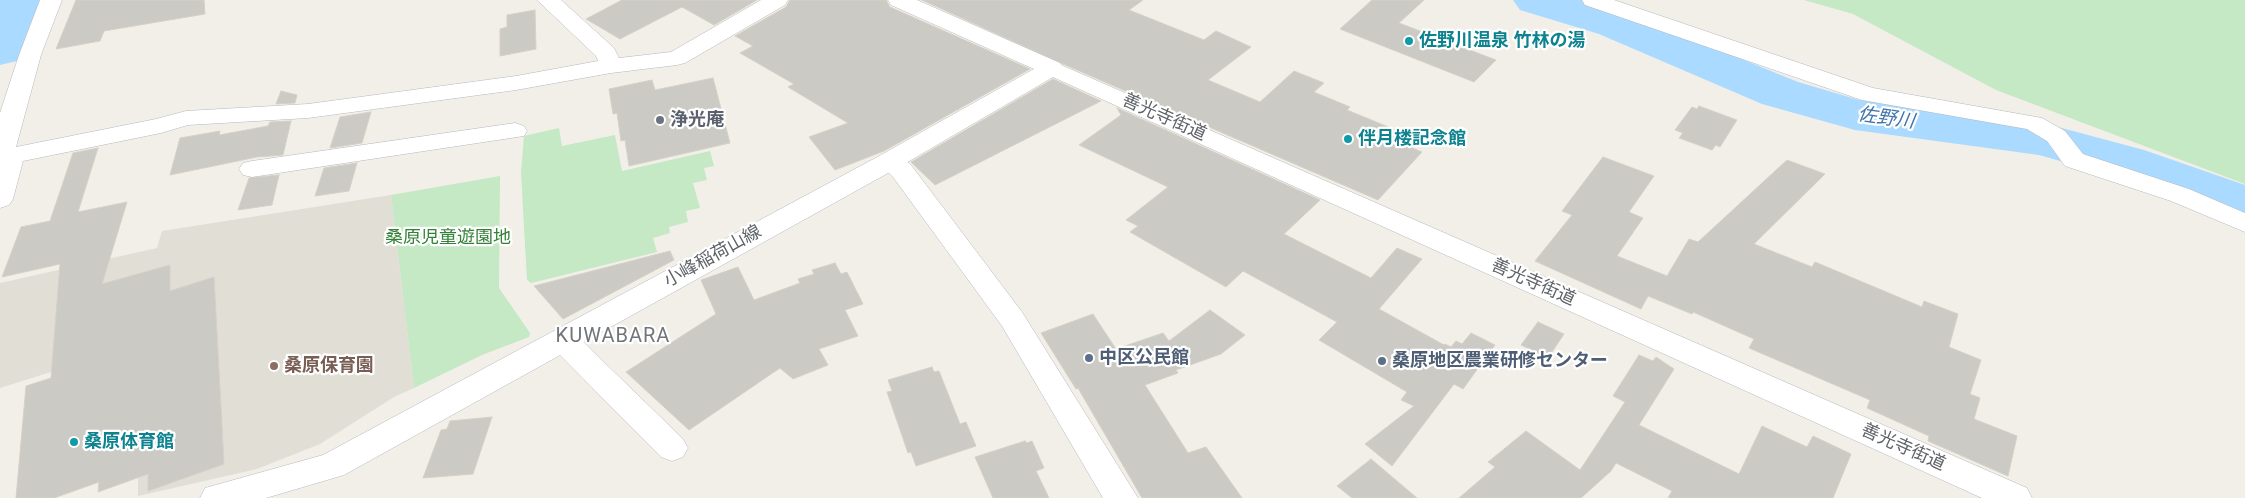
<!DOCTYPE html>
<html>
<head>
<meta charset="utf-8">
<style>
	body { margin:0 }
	canvas { display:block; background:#f1efe8 }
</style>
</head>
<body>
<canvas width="2245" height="498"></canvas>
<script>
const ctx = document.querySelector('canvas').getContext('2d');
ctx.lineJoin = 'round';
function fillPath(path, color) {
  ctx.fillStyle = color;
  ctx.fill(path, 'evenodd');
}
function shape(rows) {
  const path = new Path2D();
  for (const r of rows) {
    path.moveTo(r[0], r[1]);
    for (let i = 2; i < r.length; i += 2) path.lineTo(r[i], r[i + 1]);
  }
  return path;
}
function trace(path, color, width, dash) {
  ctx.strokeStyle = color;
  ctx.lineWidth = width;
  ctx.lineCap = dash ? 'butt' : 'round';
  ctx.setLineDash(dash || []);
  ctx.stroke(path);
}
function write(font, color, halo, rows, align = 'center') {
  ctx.font = font + ' Roboto,"Noto Sans JP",sans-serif';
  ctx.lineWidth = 4.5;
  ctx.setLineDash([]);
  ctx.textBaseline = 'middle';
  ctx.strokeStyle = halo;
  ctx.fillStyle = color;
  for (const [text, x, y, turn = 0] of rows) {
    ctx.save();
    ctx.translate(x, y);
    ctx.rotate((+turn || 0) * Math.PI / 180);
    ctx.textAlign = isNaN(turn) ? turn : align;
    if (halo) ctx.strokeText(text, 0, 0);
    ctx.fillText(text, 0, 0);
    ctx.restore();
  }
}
const education = shape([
	[391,195,414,388,394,397,320,444,257,469,138,496,137,345,0,388,0,283,157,248,162,231]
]);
const green = shape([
	[1804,0,2245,0,2245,184,1996,90,1853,14],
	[559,128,562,146,615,135,622,171,710,151,714,166,704,168,707,180,693,183,700,208,686,211,688,222,669,227,670,233,653,238,657,252,531,283,527,280,521,173,524,136],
	[500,176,499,288,530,333,529,337,482,355,414,388,391,195]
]);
const river = shape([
	[0,0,46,0,24,51,17,61,0,65,0,0],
	[1513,0,1584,0,1631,14,1798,82,1859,100,2043,123,2144,150,2245,185,2245,223,2106,174,2039,155,1855,130,1762,104,1599,34,1520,10,1513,0]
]);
const building = shape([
	[76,0,204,0,205,14,104,31,100,41,56,49,76,0],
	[622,0,757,0,714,25,682,7,620,39,586,19,622,0],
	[790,0,886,0,890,7,1030,69,884,151,835,170,809,137,848,123,788,87,794,84,740,53,753,46,735,36,786,7,790,0],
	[922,0,1143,0,1129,10,1204,40,1216,31,1251,47,1208,80,1260,102,1294,71,1324,83,1314,92,1350,107,1347,110,1403,133,1396,141,1422,152,1378,200,1063,64,922,0],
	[1372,0,1424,0,1399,23,1496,60,1474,82,1340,29,1372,0],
	[535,10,536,49,500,56,500,29,507,27,507,15,535,10],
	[713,78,730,143,629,166,625,140,621,141,617,113,613,114,609,89,652,80,655,90,713,78],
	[1053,79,1101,101,935,185,911,162,1053,79],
	[281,91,297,95,295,103,276,104,281,91],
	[1699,106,1737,120,1720,147,1716,145,1712,150,1679,138,1683,133,1675,130,1692,107,1697,109,1699,106],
	[1117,108,1320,200,1284,234,1371,278,1397,248,1422,259,1379,309,1444,345,1445,344,1451,347,1456,341,1462,344,1471,333,1495,345,1463,389,1454,384,1392,466,1365,444,1414,406,1401,400,1407,392,1319,340,1337,322,1243,271,1226,287,1130,232,1138,226,1126,220,1168,187,1079,145,1121,115,1117,108],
	[371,112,362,143,330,148,340,117,371,112],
	[291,121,283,155,257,157,170,175,180,138,220,131,219,135,268,126,270,122,291,121],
	[98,148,78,212,127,202,102,284,170,265,170,291,214,277,224,464,148,491,148,474,98,492,99,482,54,498,16,498,26,386,51,378,60,264,2,277,21,227,50,221,73,153,98,148],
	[1603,157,1654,176,1629,212,1643,218,1617,256,1667,276,1689,239,1698,242,1787,160,1825,174,1754,244,1812,267,1815,262,1922,307,1924,301,1958,314,1949,347,1981,360,1970,394,1980,398,1974,419,2017,436,2008,476,1928,441,1929,436,1867,408,1870,400,1749,348,1754,339,1693,312,1692,314,1648,296,1641,309,1535,261,1572,215,1562,211,1603,157],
	[357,163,349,191,315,196,324,168,357,163],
	[279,175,272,205,238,210,249,178,279,175],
	[670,251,674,260,563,319,534,286,670,251],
	[835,263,841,274,847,272,863,304,845,310,858,336,819,349,828,365,793,379,780,368,689,430,626,372,716,314,701,280,738,267,754,300,800,283,798,279,814,274,812,270,835,263],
	[1210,310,1245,335,1221,354,1176,370,1178,373,1145,385,1188,453,1206,447,1242,498,1142,498,1078,388,1076,389,1041,333,1093,314,1116,349,1163,333,1169,341,1210,310],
	[1538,322,1564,334,1548,358,1521,345,1538,322],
	[1639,355,1653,361,1656,357,1674,369,1639,425,1739,474,1762,426,1807,447,1813,436,1851,454,1833,498,1668,498,1672,491,1616,463,1611,471,1581,498,1459,498,1495,467,1488,462,1526,431,1580,470,1625,402,1613,396,1639,355],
	[932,367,934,372,939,371,960,424,966,422,976,446,916,466,911,452,908,453,887,392,892,391,888,380,932,367],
	[492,417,473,474,423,478,441,430,447,429,450,421,492,417],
	[1025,441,1027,443,1032,441,1044,468,1036,471,1049,498,993,498,975,457,1025,441],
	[1371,459,1417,498,1352,498,1337,486,1371,459]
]);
const minor = shape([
	[40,0,62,0,41,55,16,147,156,119,186,111,308,104,516,76,598,61,596,56,537,0,561,0,614,48,619,58,671,52,761,0,788,0,785,5,685,63,677,65,611,73,516,90,308,118,188,125,161,133,23,161,13,199,9,205,0,208,0,113,19,55,40,0],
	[1582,0,1614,0,1873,88,2042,118,2065,131,2083,154,2189,189,2245,213,2245,232,2171,201,2065,166,2047,141,2027,129,1862,100,1585,5,1582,0],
	[515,123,524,126,527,131,524,136,252,177,243,175,239,169,243,163,252,161,515,123],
	[890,153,899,155,911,165,1022,312,1138,498,1103,498,1002,326,893,177,877,161,881,155,890,153],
	[563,329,573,332,683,439,688,448,683,457,672,461,661,457,553,348,548,340,553,332,563,329]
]);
const tertiary = shape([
	[1052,61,2027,488,2032,498,1982,498,1044,73,1040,68,1044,63,1052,61]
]);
const secondary = shape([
	[888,0,917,0,1060,63,1064,68,1060,73,899,167,344,475,266,498,200,498,205,488,323,455,881,155,1034,69,891,5,888,0]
]);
const markers = [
	[1409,41,5,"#0f9aa8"],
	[660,120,5,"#6b7280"],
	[1348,139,5,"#0f9aa8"],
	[1089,358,5,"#5c6f8a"],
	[1382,361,5,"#5c6f8a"],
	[274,366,5,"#8d6e63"],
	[74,442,5,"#0f9aa8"]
];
const cultureNames = [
	["佐野川温泉 竹林の湯",1419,41],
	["伴月楼記念館",1358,139],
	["桑原体育館",84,442]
];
const streetNames = [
	["善光寺街道",1164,118,24],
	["小峰稲荷山線",713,257,-29],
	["善光寺街道",1533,283,24],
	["善光寺街道",1903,448,24]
];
const worshipNames = [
	["浄光庵",670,120]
];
const parkNames = [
	["桑原児童遊園地",448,238]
];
const serviceNames = [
	["中区公民館",1099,358],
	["桑原地区農業研修センター",1392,361]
];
const educationNames = [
	["桑原保育園",284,366]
];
const waterNames = [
	["佐野川",1886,119,8]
];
const quarterNames = [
	["KUWABARA",613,337]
];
fillPath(education, '#e1ded6');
fillPath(green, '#c5e8c5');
fillPath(river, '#aadaff');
fillPath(building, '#cccac5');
trace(building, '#d6d1c6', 1);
trace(minor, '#b5b8bc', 1);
trace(tertiary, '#b5b8bc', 1);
trace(secondary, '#b6babf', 1);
fillPath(minor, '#fff');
fillPath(tertiary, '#fff');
fillPath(secondary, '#fff');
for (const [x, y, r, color] of markers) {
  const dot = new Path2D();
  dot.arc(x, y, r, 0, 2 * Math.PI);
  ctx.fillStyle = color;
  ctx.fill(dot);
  trace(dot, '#fff', 2);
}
write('bold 18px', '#0d838f', '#fff', cultureNames, 'left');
write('18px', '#5f6368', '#fff', streetNames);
write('bold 18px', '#5b616d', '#fff', worshipNames, 'left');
write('18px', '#348238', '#fff', parkNames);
write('bold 18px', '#4e5e75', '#fff', serviceNames, 'left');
write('bold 18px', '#785e54', '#fff', educationNames, 'left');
write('italic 19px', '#4174aa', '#fff', waterNames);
ctx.letterSpacing = '1px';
write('20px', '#70757a', '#fff', quarterNames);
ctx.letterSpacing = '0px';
</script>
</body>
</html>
